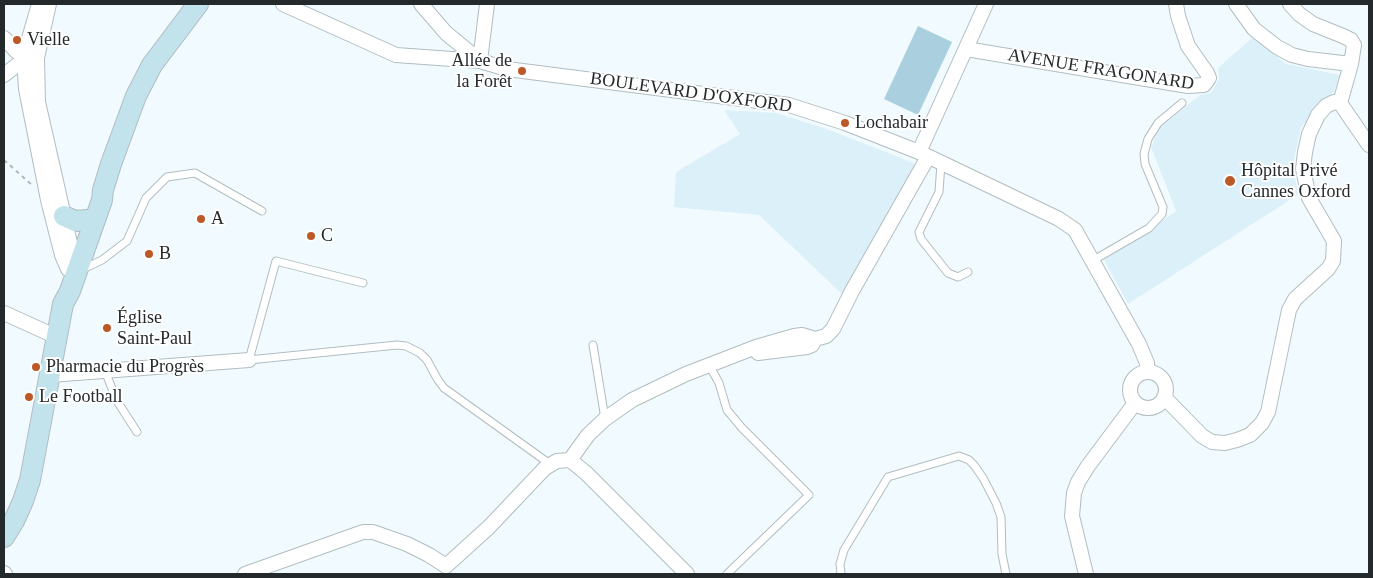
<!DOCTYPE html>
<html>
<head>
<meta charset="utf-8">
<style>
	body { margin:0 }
	#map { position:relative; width:1373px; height:578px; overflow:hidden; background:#f1fbff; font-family:"Times New Roman",serif }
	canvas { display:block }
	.frame { position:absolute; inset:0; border:5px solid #24292b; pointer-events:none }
</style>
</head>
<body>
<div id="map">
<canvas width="1373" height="578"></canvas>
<div class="frame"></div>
</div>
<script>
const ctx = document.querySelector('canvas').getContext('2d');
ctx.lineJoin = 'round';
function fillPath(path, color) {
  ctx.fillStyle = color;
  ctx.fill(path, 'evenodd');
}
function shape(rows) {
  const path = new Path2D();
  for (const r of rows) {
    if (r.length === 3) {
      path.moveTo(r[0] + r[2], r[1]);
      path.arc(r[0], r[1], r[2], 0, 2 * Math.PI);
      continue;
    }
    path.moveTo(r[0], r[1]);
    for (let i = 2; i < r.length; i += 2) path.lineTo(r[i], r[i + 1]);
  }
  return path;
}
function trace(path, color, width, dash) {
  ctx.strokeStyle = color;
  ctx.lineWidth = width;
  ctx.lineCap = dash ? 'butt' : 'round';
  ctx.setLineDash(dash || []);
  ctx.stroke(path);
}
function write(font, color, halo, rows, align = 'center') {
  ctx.font = font + ' "Times New Roman",serif';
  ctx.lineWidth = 4;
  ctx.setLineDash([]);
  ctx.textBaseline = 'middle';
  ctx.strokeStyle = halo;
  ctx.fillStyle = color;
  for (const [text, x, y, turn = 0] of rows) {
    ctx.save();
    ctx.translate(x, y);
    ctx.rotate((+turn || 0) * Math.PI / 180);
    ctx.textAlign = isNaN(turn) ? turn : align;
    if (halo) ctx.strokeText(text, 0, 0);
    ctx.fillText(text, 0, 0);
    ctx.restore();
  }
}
const built = shape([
	[1253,37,1286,64,1340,75,1334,91,1301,127,1292,168,1299,194,1128,304,1104,260,1176,211,1151,147,1160,127,1200,95,1211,93,1219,79,1218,68],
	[724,110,776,113,824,128,891,154,915,164,844,296,759,215,674,207,676,172,740,134]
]);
const green = shape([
	[918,26,952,42,918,115,884,99]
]);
const path = shape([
	[4,160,32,185]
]);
const lane = shape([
	[941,163,939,192,919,232,921,239,948,273,958,277,968,272],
	[1092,261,1149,228,1162,214,1163,207,1145,164,1144,154,1148,139,1158,123,1182,103],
	[81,270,102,260,127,241,146,198,167,177,195,173,262,211],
	[363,283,276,261,249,360,397,345,406,346,420,353,427,360,438,380,444,388,550,464],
	[593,345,605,419],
	[709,365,719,383,727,410,742,428,809,495,727,574],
	[105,371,117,401,137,432],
	[841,574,840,564,844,550,888,477,959,456,969,460,974,465,983,478,996,503,1001,517,1002,554,1006,574]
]);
const street = shape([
	[39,4,24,56,26,89,48,200,62,255,68,269,77,272],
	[49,4,37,58,38,102,70,243,74,252,81,260],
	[283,4,396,55,480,61,507,69,789,105,845,123,919,152,1059,219,1075,230,1139,344,1147,363,1148,372],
	[421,4,446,33,480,61],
	[1236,4,1254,29,1277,47,1292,55,1308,59,1351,64],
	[1290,4,1299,14,1313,24,1343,36,1351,40,1354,45,1351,64,1340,103],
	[4,38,16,51,24,56,31,57],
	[966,49,1188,86,1204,85,1209,78,1207,73,1188,46,1178,16,1176,4],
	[480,61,487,4],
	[4,75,17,65,31,65],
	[1340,103,1369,145],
	[919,152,986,4],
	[4,313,57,337],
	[758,353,807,347,812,345,815,339],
	[1148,390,18],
	[50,375,249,360],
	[1164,397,1202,436,1212,442,1225,443,1237,440,1250,435,1262,423,1268,412,1289,310,1295,299,1328,269,1333,261,1334,241,1309,198,1303,169,1305,152,1309,134,1318,115,1326,106,1334,102,1340,103],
	[570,460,586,473,687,574],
	[4,573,5,574],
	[245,574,363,532,373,532,407,544,429,555,446,566,489,527,545,468,557,461,570,460,588,435,605,419,632,400,686,374,756,347,794,336,802,335,815,339,826,336,833,329,852,291,928,157],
	[1086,574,1072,516,1074,493,1078,482,1088,466,1135,403]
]);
const secondary = shape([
	[64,216,75,221,87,220],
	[4,537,14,521,23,501,30,480,63,304,70,291,102,200,103,190,111,164,136,96,152,65,198,4]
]);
const markers = [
	[17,40,5,"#bd5827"],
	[522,71,5,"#bd5827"],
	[845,123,5,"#bd5827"],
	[1230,181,6,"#bd5827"],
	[201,219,5,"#bd5827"],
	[311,236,5,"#bd5827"],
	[149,254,5,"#bd5827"],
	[107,328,5,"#bd5827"],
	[36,367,5,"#bd5827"],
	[29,397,5,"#bd5827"]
];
const poiNames = [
	["Vielle",27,40],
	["Allée de",512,61,"right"],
	["la Forêt",512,82,"right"],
	["Lochabair",855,123],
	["Hôpital Privé",1241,171],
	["Cannes Oxford",1241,192],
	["A",211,219],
	["C",321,236],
	["B",159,254],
	["Église",117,318],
	["Saint-Paul",117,339],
	["Pharmacie du Progrès",46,367],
	["Le Football",39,397]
];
const streetNames = [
	["AVENUE FRAGONARD",1101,70,9],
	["BOULEVARD D'OXFORD",691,93,8]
];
fillPath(built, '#dbf0f9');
fillPath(green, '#aad0e0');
trace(lane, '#b1bdc1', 9);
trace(street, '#b1bdc1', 16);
trace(secondary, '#b1bdc1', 22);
trace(path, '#afb8bb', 2, [4, 4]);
trace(lane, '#fff', 7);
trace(street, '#fff', 14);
trace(secondary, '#c2e2ec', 20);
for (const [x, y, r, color] of markers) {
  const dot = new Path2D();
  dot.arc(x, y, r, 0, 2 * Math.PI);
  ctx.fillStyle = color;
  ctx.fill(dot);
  trace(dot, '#fff', 2);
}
write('18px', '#24292b', '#fff', poiNames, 'left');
write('18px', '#24292b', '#fff', streetNames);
</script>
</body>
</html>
